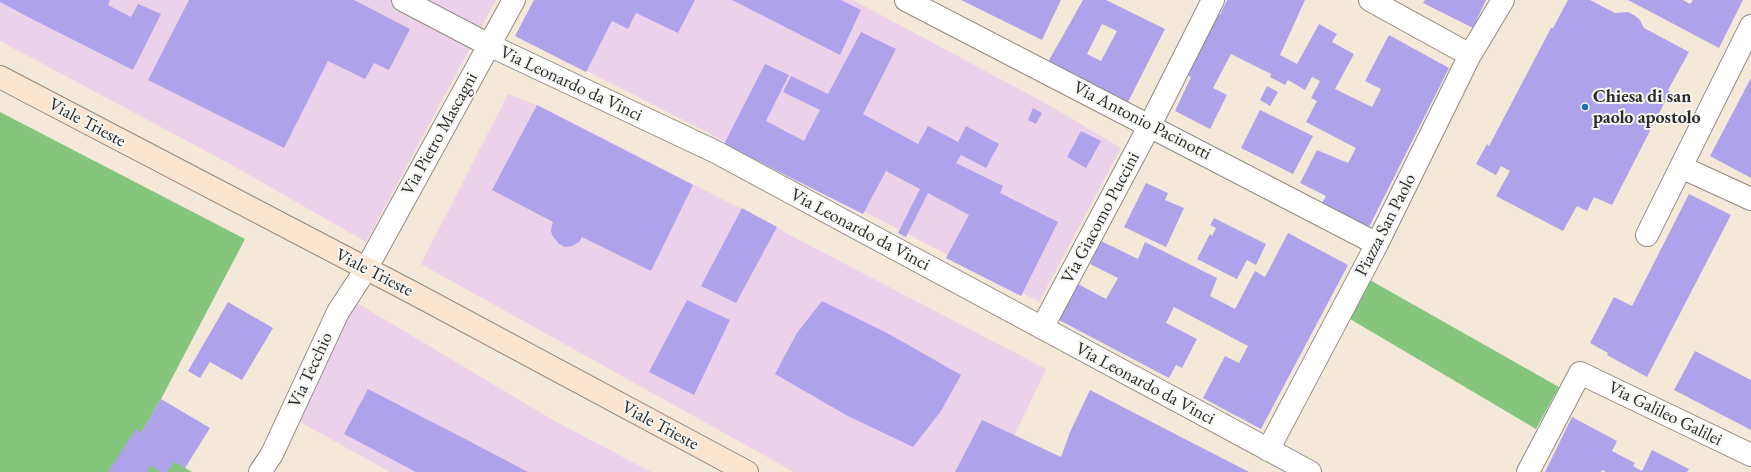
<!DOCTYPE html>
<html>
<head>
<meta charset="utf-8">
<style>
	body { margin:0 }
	canvas { display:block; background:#f4e9d8 }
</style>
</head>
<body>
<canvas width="1751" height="472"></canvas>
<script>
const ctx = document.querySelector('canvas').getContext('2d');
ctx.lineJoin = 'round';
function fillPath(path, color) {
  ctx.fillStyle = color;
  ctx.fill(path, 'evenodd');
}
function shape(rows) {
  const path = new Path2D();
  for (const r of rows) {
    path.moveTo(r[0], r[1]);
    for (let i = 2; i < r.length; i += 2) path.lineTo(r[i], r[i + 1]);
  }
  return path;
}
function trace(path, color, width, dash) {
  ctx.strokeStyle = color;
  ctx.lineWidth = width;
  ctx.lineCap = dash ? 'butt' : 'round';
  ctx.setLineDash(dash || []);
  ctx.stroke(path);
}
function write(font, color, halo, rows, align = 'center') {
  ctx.font = font + ' "EB Garamond",serif';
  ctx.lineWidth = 4;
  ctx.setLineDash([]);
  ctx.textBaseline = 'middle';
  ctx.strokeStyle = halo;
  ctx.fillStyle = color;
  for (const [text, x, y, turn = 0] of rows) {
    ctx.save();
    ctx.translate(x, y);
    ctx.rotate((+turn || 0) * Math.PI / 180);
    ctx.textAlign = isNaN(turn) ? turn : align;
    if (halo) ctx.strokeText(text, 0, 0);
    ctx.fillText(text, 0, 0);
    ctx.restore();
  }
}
const built = shape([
	[0,0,496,0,366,242,230,164,0,41],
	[534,0,853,0,1047,104,1121,148,1039,302,1023,293,1021,296,946,258,948,255,865,212,863,214,786,176,787,173,587,71,586,72,515,36],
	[508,94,548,110,777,227,786,233,1046,369,997,472,794,472,421,264],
	[352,300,553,420,651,472,390,472,300,422]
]);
const green = shape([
	[0,112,245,239,161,399,137,440,192,472,0,472],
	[1361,275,1559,387,1536,429,1340,313]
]);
const building = shape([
	[0,0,110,0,108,5,131,17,138,4,161,14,133,70,30,18,0,2],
	[189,0,354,0,410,29,389,70,374,63,365,79,328,61,284,148,148,80],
	[534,0,695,0,678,33,636,13,628,29,612,21,586,72,515,36],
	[732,0,841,0,861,10,840,55],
	[961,0,1061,0,1042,40],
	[1083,0,1106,0,1165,29,1127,104,1048,62],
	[1102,24,1117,31,1101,61,1087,54],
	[1227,0,1305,0,1280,55,1297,64,1319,24,1337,34,1332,42,1354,54,1335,89,1372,107,1381,89,1365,81,1389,35,1449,68,1369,227,1322,203,1326,196,1300,183,1317,150,1348,163,1356,148,1306,122,1317,101,1311,98,1320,81,1312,77,1305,90,1288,80,1285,85,1270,77,1271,74,1231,54,1213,88,1227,95,1210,129,1175,111,1191,77,1187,75,1217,13,1220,15],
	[1425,0,1486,0,1473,28,1423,3],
	[1568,0,1590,0,1615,13,1628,12,1634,15,1640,20,1644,28,1689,52,1668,90,1670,92,1612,205,1594,197,1587,211,1577,206,1563,231,1496,196,1510,171,1501,166,1496,175,1476,164,1487,144,1489,146,1551,28,1553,28],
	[1628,0,1683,0,1690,4,1693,0,1743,0,1719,48],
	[861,32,896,49,863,114,918,144,928,126,958,142,966,126,999,144,986,168,961,155,956,163,1003,186,1000,193,1058,222,1021,296,946,258,969,215,928,193,906,237,898,233,920,189,886,171,863,214,724,144,765,64,789,75,766,121,804,141,820,110,783,92,791,76,828,94],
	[1751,78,1751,178,1710,156],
	[1267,86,1278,92,1270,106,1260,100],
	[537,105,693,185,651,271,582,237,579,242,572,246,565,247,559,244,552,235,551,230,553,222,492,190],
	[1033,108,1042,113,1036,124,1028,120],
	[1260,110,1313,136,1293,174,1241,148],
	[1081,131,1101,141,1086,168,1067,157],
	[1146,183,1168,193,1165,200,1184,208,1166,247,1124,227],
	[1689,194,1731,215,1647,377,1607,355,1608,353,1590,343,1614,297,1632,306],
	[742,208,777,227,736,303,701,286],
	[1214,218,1266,244,1256,265,1247,260,1237,279,1197,259,1210,234,1212,236,1216,228,1210,225],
	[1288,233,1348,265,1261,429,1203,398,1225,356,1239,363,1248,346,1174,307,1166,323,1197,339,1182,368,1176,365,1169,378,1059,320,1078,284,1106,299,1118,278,1090,264,1101,241,1138,259,1145,242,1217,278,1210,296,1235,309,1255,271,1265,277],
	[687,300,730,320,694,395,649,372],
	[822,301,889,334,961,375,941,411,913,447,846,415,775,374,797,333],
	[228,302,273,328,242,380,210,362,200,378,188,371],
	[1695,351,1751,380,1751,430,1674,390],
	[368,389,467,440,528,472,416,472,344,434],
	[1090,390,1179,436,1249,472,955,472,982,420,1061,457,1070,432],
	[161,399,210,428,185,468,174,462,167,472,160,472,151,465,147,472,108,472,136,429,141,433],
	[1572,417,1617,441,1612,451,1635,463,1633,466,1642,471,1652,450,1689,469,1687,472,1606,472,1602,470,1601,472,1545,472]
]);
const street = shape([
	[403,0,489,45,716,152,1310,472],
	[906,0,1377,244],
	[1370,0,1470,55],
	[1681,167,1751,199],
	[1647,235,1751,26],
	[1042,328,1150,125,1213,0],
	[1268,450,1377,244,1470,55,1503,0],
	[260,472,272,454,338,312,366,269,514,0],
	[1528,472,1580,373,1751,455]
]);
const secondary = shape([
	[0,77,417,295,747,472]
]);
const markers = [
	[1585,107,4,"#1f6fb2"]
];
const streetNames = [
	["Via Leonardo da Vinci",571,84,25],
	["Via Antonio Pacinotti",1142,121,27],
	["Viale Trieste",87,123,28],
	["Via Pietro Mascagni",440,134,-61],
	["Via Giacomo Puccini",1101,218,-62],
	["Piazza San Paolo",1386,225,-63],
	["Via Leonardo da Vinci",860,230,28],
	["Viale Trieste",374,273,27],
	["Via Tecchio",311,370,-65],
	["Via Leonardo da Vinci",1145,384,28],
	["Via Galileo Galilei",1665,414,26],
	["Viale Trieste",660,426,28]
];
const poiNames = [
	["Chiesa di san",1593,97],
	["paolo apostolo",1593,118]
];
fillPath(built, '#ecd1ea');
fillPath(green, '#85c57d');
fillPath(building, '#aea3eb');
trace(street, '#908a82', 24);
trace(secondary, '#908a82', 24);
trace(street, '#fff', 22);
trace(secondary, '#fce5cf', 22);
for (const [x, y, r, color] of markers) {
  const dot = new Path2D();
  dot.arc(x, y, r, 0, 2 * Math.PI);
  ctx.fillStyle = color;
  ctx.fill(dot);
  trace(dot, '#f6f6f2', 1.5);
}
write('18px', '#2b2b2b', '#f6f6f2', streetNames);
write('bold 18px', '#2b2b2b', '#f6f6f2', poiNames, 'left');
</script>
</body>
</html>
